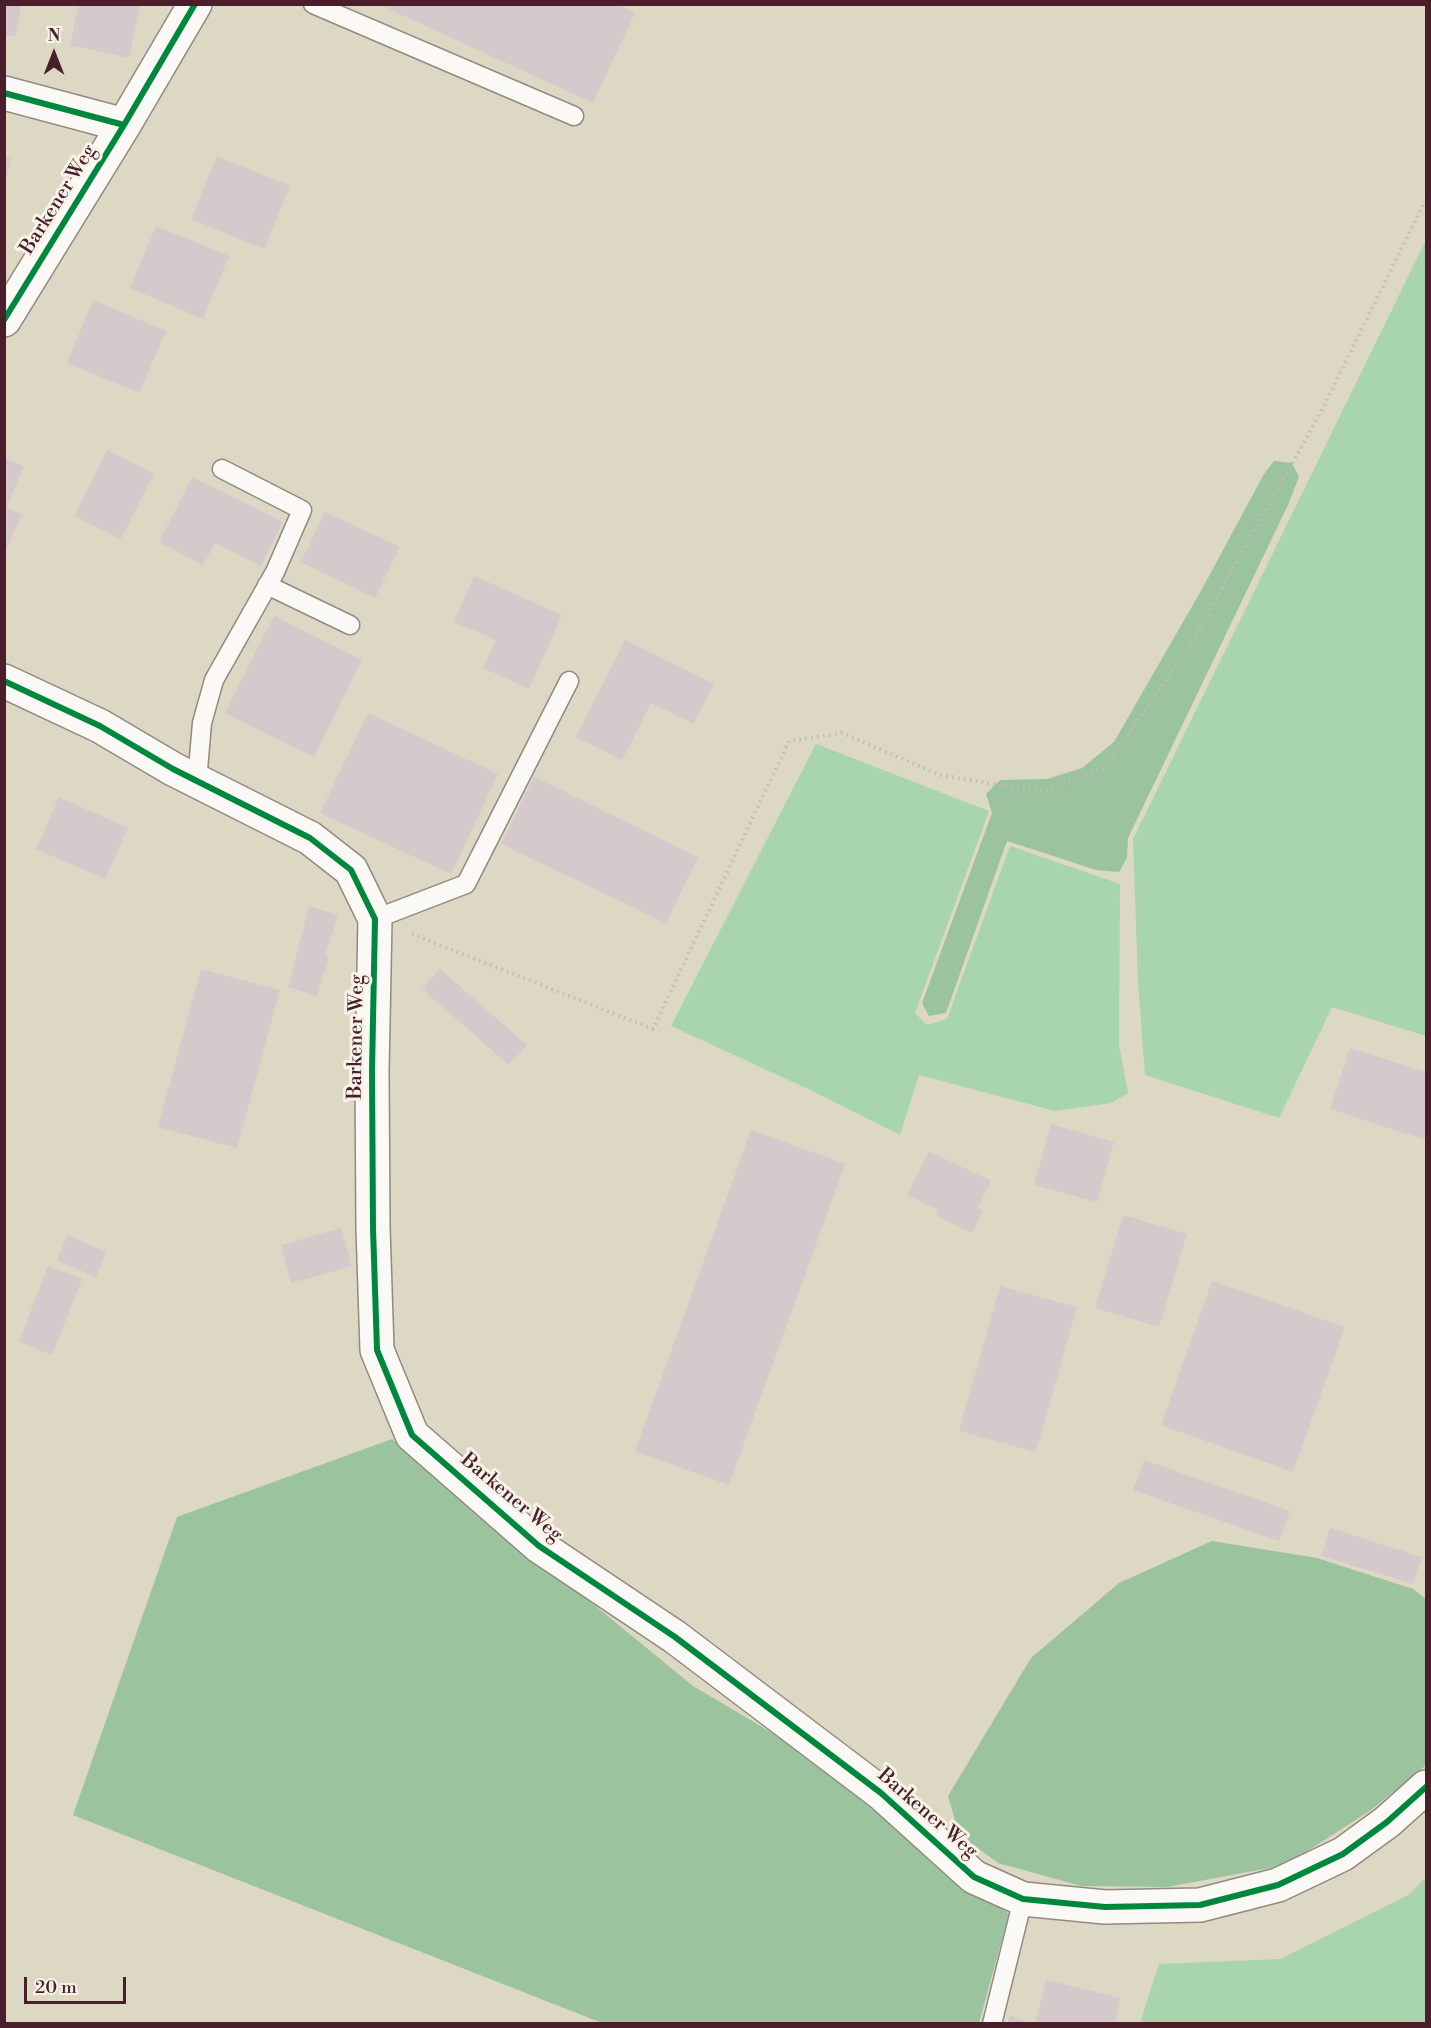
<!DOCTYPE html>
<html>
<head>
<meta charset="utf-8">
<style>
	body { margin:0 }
	#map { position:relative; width:1431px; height:2028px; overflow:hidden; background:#dcd8c4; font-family:"Libre Bodoni",serif }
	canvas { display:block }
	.frame { position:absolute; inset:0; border:6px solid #4a1f2b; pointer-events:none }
	.north { position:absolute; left:24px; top:24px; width:60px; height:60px; -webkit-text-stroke:4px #f7f3e8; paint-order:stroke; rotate:0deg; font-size:16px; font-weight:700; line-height:24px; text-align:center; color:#4a1f2b }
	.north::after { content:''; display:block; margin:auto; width:21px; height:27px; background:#4a1f2b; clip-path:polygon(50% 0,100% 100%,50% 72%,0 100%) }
	.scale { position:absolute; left:24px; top:1977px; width:102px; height:27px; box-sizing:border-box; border:3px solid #4a1f2b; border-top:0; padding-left:8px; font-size:18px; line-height:21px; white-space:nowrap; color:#4a1f2b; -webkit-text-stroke:4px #f7f3e8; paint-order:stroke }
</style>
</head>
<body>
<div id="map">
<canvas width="1431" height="2028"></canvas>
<div class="frame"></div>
<div class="north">N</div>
<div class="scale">20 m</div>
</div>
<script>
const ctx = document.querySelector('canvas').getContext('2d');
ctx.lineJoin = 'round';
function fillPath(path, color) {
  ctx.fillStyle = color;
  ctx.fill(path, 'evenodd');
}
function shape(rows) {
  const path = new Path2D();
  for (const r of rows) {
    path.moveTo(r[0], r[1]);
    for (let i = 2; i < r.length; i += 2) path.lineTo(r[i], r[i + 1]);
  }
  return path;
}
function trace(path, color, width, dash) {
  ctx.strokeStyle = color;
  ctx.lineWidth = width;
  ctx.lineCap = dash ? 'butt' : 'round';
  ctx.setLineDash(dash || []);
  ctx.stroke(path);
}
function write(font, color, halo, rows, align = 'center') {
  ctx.font = font + ' "Libre Bodoni",serif';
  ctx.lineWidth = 6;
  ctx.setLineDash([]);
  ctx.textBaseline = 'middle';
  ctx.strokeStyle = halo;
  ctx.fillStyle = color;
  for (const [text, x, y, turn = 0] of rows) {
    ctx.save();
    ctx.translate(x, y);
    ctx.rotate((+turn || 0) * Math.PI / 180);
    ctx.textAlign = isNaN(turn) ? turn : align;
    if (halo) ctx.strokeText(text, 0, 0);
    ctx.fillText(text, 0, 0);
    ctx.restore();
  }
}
const green = shape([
	[1426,240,1426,1036,1332,1007,1279,1118,1145,1075,1138,982,1133,839],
	[816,744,989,811,915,1013,927,1025,947,1019,1010,846,1120,884,1119,1045,1128,1093,1111,1103,1055,1111,919,1075,900,1135,808,1089,671,1026],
	[1426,1877,1426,2023,1140,2023,1159,1964,1280,1959,1410,1894]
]);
const forest = shape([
	[1274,461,1292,463,1299,477,1288,505,1128,838,1127,858,1119,872,1096,870,1007,841,946,1013,929,1016,922,1003,992,813,986,794,1000,780,1047,779,1082,768,1114,742,1202,589,1264,474],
	[392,1439,693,1686,774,1734,894,1817,961,1881,1009,1914,979,2023,602,2023,73,1815,177,1517],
	[1212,1541,1317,1558,1413,1589,1426,1599,1426,1763,1425,1766,1371,1810,1286,1865,1167,1887,1081,1886,998,1863,959,1834,948,1796,1031,1658,1119,1583]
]);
const building = shape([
	[4,4,22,4,15,37,4,35],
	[79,4,140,4,129,58,70,45],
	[378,4,617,4,635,13,593,103],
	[4,156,11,158,5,182,4,182],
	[217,156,290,186,264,249,191,219],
	[156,226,229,256,203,319,130,288],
	[93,300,166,331,139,393,67,363],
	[107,450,154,473,121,539,74,516],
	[4,458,24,466,6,508,22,514,4,555],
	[192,477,283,522,261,566,215,543,203,565,159,542],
	[325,512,400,547,375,598,301,562],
	[474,576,562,615,529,689,483,668,496,640,454,622],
	[274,616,362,660,314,757,225,713],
	[625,640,714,684,693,724,651,703,622,760,576,737],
	[368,713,498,774,451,874,320,813],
	[534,777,698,857,666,923,501,844],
	[59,797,128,828,105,879,36,849],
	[309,906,338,915,325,956,329,957,317,996,288,987],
	[201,969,280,990,237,1148,158,1127],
	[440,969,527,1045,509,1065,422,989],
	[1350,1048,1426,1072,1426,1140,1330,1109],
	[1051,1124,1114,1142,1097,1202,1034,1185],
	[751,1130,845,1164,729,1485,635,1451],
	[929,1151,991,1181,978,1208,983,1211,972,1233,936,1216,938,1210,907,1195],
	[1123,1215,1187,1234,1159,1327,1095,1308],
	[341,1228,352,1266,291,1283,281,1245],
	[67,1235,106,1252,96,1277,57,1260],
	[48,1266,82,1279,52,1355,19,1342],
	[1212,1281,1345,1327,1293,1472,1161,1425],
	[1000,1286,1077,1307,1036,1452,959,1431],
	[1144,1460,1290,1511,1279,1541,1133,1490],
	[1330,1528,1422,1557,1413,1584,1321,1556],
	[1046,1980,1121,1998,1114,2024,1035,2024],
	[1010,2016,1032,2023,1032,2024,1007,2024]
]);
const path = shape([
	[412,934,653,1029,789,741,842,733,940,775,1041,792,1105,767,1189,647,1321,412,1426,199]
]);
const service = shape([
	[313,4,574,116],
	[267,585,350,625],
	[197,781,202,723,214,680,275,572,302,510,222,469],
	[375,919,466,884,569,681],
	[992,2024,1023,1899]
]);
const minor = shape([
	[4,93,124,125],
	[4,320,124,125,195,4],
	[4,681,100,726,173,769,310,838,351,870,375,919,372,1071,373,1228,377,1350,412,1435,539,1546,675,1637,881,1793,974,1877,1023,1899,1105,1907,1200,1905,1278,1885,1343,1854,1387,1822,1426,1787]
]);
const cycleway = shape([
	[4,93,124,125],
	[4,320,124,125,195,4],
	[4,681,100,726,173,769,310,838,351,870,375,919,372,1071,373,1228,377,1350,412,1435,539,1546,675,1637,881,1793,974,1877,1023,1899,1105,1907,1200,1905,1278,1885,1343,1854,1387,1822,1426,1787]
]);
const streetNames = [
	["Barkener Weg",59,200,-58],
	["Barkener Weg",357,1037,-89],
	["Barkener Weg",511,1498,40],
	["Barkener Weg",927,1814,41]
];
fillPath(green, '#a8d5ab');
fillPath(forest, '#9bc49e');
fillPath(building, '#d5c9cb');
trace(service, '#928980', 21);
trace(minor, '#928980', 36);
trace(path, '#c0bbb9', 4, [1.5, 4.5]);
trace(service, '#faf9f6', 18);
trace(minor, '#faf9f6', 33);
trace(cycleway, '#00873e', 6);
write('20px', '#4a1f2b', '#f7f3e8', streetNames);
</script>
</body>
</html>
